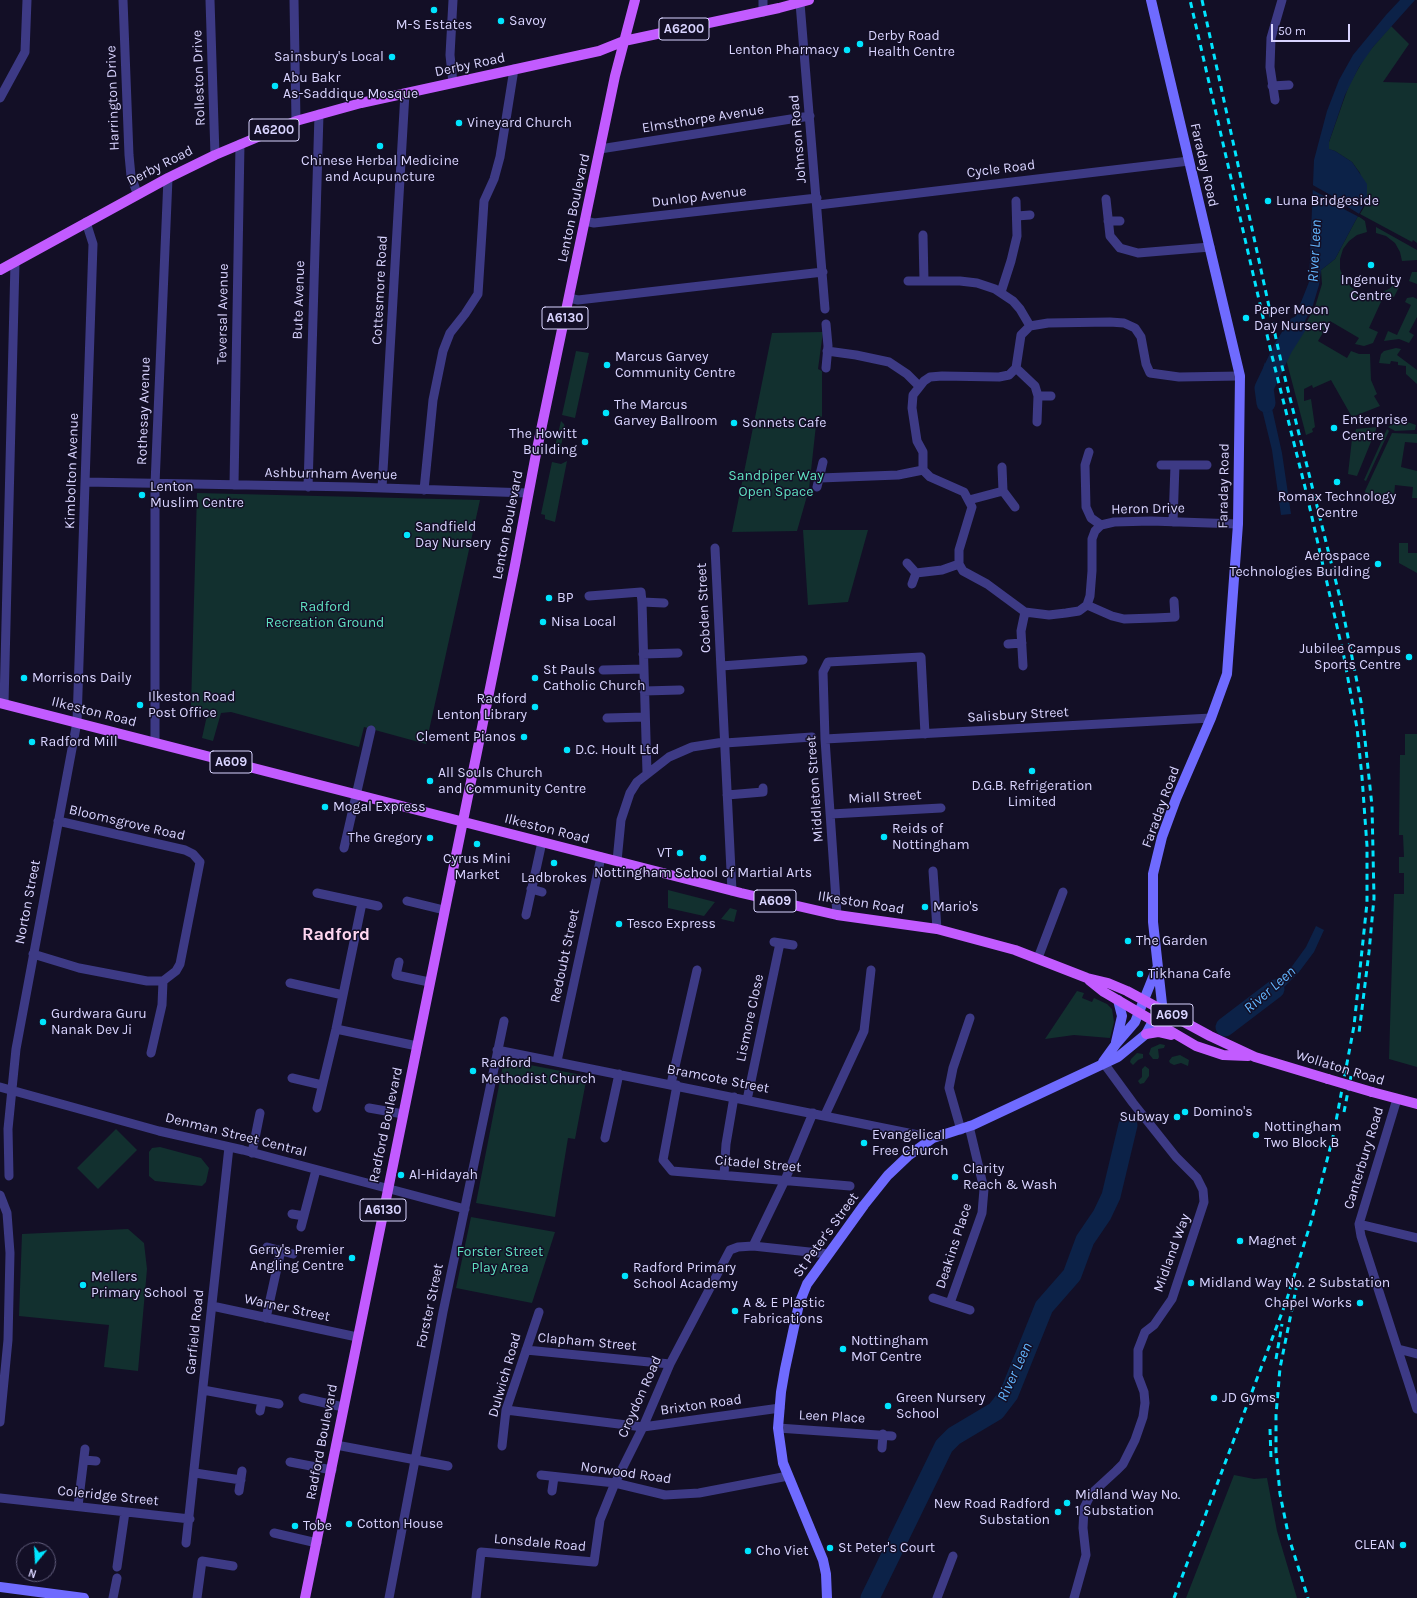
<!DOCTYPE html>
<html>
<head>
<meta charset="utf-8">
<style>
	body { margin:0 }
	#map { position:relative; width:1417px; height:1598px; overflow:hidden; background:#130f26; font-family:Karla,sans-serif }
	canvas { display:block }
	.north { position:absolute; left:16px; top:1542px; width:40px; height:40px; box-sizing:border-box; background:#130f26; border:1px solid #625e7d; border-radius:50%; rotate:198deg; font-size:11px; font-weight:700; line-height:16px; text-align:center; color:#d9d4ff }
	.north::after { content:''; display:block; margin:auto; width:14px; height:18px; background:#00e5ff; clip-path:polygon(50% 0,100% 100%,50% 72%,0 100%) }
	.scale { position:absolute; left:1271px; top:24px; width:79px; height:18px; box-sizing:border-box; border:2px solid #d9d4ff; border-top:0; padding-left:5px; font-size:12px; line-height:14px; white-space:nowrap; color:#d9d4ff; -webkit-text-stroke:3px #130f26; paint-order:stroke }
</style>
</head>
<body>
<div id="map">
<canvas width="1417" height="1598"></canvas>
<div class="north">N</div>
<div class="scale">50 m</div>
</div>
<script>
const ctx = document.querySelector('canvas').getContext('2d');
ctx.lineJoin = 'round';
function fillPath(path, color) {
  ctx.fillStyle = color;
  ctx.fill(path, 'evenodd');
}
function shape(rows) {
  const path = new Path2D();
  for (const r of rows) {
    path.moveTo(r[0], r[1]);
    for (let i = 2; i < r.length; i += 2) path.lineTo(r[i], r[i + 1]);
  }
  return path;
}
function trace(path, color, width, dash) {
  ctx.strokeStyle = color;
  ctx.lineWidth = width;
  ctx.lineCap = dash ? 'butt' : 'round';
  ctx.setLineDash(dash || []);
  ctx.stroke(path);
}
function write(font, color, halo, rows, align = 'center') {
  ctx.font = font + ' Karla,sans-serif';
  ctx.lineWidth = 3;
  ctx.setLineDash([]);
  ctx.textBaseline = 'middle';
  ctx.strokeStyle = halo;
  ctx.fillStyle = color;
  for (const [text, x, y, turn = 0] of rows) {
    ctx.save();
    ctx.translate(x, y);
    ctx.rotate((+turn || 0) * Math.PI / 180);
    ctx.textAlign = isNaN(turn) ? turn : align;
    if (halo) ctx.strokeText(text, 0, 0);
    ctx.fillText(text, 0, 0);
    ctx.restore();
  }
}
const green = shape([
	[1391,26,1409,44,1383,82,1417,83,1417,243,1413,240,1412,242,1360,214,1366,204,1360,173,1352,162,1335,151,1328,149,1329,142,1349,85,1366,55],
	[1358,216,1365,221,1367,232,1357,235,1349,241,1343,249,1340,259,1340,269,1344,279,1351,287,1360,293,1370,295,1380,293,1389,289,1395,283,1400,285,1394,297,1385,293,1369,328,1378,332,1373,343,1364,346,1355,344,1359,338,1330,321,1318,341,1347,358,1351,351,1359,354,1370,354,1371,380,1377,394,1374,396,1380,406,1352,417,1331,380,1313,388,1312,385,1304,389,1304,401,1311,399,1315,427,1312,429,1313,432,1306,435,1286,359,1315,307,1322,284,1321,270,1335,259],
	[1376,227,1417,250,1417,260,1402,261,1400,252,1395,243,1386,236,1376,233],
	[1412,272,1417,272,1417,284,1409,281],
	[1413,297,1417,299,1417,317,1409,332,1414,335,1409,343,1399,339,1384,341,1388,331,1397,335,1411,305,1405,302,1407,298],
	[823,332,818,369,822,371,822,416,816,425,809,489,797,531,732,532,772,333],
	[1396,348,1401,349,1397,355,1417,370,1417,384,1406,374,1406,366,1398,365,1398,362,1391,361,1390,364,1379,363,1381,354,1384,351],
	[576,351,589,353,575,418,562,415],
	[1399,419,1416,425,1415,430,1395,431,1388,427],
	[561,421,564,424,565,428,559,454,553,455],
	[1377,427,1357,476,1348,474,1352,439,1355,434,1356,429],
	[1387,429,1389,431,1366,481,1364,480],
	[1392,433,1417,434,1417,443,1405,442,1401,467,1417,471,1417,498,1412,498,1413,487,1395,485,1394,496,1388,500,1366,501,1365,491],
	[567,461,555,522,545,519,545,515,541,514,552,462,561,464],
	[197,493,480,500,426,744,364,727,359,747,231,712,221,713,213,741,202,738,208,711,191,707],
	[803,530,868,530,848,602,808,605],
	[1399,543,1408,543,1408,553,1417,553,1417,573,1399,563],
	[1405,734,1417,734,1417,1067,1389,1059,1394,894,1404,894,1404,873,1399,873,1399,857,1404,857,1403,835,1399,835,1400,755,1405,755],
	[668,890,715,902,704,916,668,908],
	[730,908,737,910,734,922,721,919],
	[1077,991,1084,993,1082,998,1092,1002,1094,998,1107,1004,1112,1009,1114,1022,1110,1038,1074,1035,1045,1039],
	[1160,1044,1165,1045,1164,1048,1158,1049,1159,1057,1158,1059,1153,1059,1149,1054,1151,1048],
	[1137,1053,1143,1054,1143,1058,1138,1060,1133,1065,1130,1062,1131,1059],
	[1180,1055,1189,1060,1188,1066,1181,1063,1174,1065,1170,1063,1169,1061,1172,1057],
	[504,1060,587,1076,575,1139,568,1138,555,1217,476,1203],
	[1145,1066,1149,1069,1149,1076,1144,1083,1140,1084,1138,1081,1142,1077,1142,1069],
	[116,1129,137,1150,98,1189,77,1168],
	[160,1147,201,1158,209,1168,206,1182,202,1186,155,1181,149,1176,149,1152,152,1148],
	[471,1217,555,1232,532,1303,456,1288],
	[128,1229,144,1243,147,1269,138,1371,104,1367,109,1325,19,1316,22,1234],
	[1234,1475,1254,1479,1267,1478,1277,1531,1297,1598,1186,1598]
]);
const water = shape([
	[1400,0,1415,0,1373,47,1359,67,1345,95,1329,142,1329,149,1335,151,1352,162,1367,184,1367,199,1335,259,1321,270,1319,285,1313,305,1286,359,1281,335,1288,333,1290,330,1309,282,1314,160,1327,111,1339,80,1353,55,1386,15],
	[1265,362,1271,388,1269,395,1282,453,1291,514,1281,515,1272,450,1260,401,1259,382],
	[1316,926,1324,930,1314,952,1299,972,1285,986,1258,1008,1251,1003,1290,969,1306,947]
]);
const pier = shape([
	[1311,184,1343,202,1343,204,1361,215,1359,217,1334,204,1335,202,1311,189]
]);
const river = shape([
	[1266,403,1264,388,1283,348,1297,326],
	[1225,1027,1275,989],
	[870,1598,944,1446,954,1436,996,1411,1009,1394,1044,1307,1072,1275,1085,1240,1102,1215,1111,1196,1128,1125]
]);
const street = shape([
	[123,0,129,155,131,176,137,193],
	[210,0,215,155],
	[294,0,296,121],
	[453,0,450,55,453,83],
	[800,3,825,309],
	[763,12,763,0],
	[1272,86,1289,85],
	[0,98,25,52,27,0],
	[1275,100,1270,67,1271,38,1282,0],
	[600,149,810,116],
	[1106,199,1110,236,1120,248,1138,253,1210,247],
	[818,205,1189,161],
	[1017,216,1030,215],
	[585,221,594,223,817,198],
	[1108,221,1120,221],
	[923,235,924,281],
	[908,281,960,281,977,283,995,289,1013,301,1020,309,1030,326],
	[1001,292,1011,261,1017,236,1016,201],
	[569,298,578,300,823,272],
	[827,351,856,355,889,362,907,374,919,386],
	[826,368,828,346,826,324],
	[1016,368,1035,386,1038,396,1037,422],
	[1038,396,1051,396],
	[1089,452,1085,465,1086,507,1091,518,1101,525],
	[1161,465,1207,465],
	[1002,467,1003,491,1015,507],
	[820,478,898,475,923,470],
	[85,482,354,487,528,493],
	[234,485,240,144],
	[308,487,319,114],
	[817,487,823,462],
	[382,488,405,93],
	[424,490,433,400,443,351,450,333,465,314,478,294,484,201,494,179,500,157,514,69],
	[969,500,1003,491],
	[1173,522,1175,465],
	[1238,524,1151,521,1114,522,1101,525,1095,531,1092,539,1092,571,1090,596,1087,605,1079,611,1066,613,1049,615,1025,612,987,584,963,571,959,564,959,550,972,507,964,492,930,477,923,470,923,452,917,441,912,408,913,395,924,381,930,377,942,376,999,377,1009,375,1016,368,1021,335,1030,326,1048,323,1110,322,1124,323,1135,328,1141,337,1146,364,1150,373,1179,377,1240,376],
	[715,548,732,891],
	[907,563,916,573,942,570,959,564],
	[912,584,916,573],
	[589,596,641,592,642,602,664,603],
	[642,602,647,773],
	[1087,605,1112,616,1124,619,1155,618,1175,617,1174,601],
	[1008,644,1022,643],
	[643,654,678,653],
	[721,666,803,660],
	[1023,666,1021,631,1025,612],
	[603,670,644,669],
	[644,691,680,690],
	[4,704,15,262],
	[607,718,645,717],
	[825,739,1211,718],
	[155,742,155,484,168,178],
	[725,743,812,737],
	[727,795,763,792,763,788],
	[831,814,941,808],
	[344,848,371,730],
	[617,861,621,820,630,793,637,782,669,757,692,747,724,742],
	[933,871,937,929],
	[531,889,542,892],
	[317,893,378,906],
	[407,901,444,910],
	[526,915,542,842],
	[837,915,825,739,823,672,828,662,921,657,925,734],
	[774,942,793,945],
	[33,954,79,968,147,981,163,981,176,971,180,964,200,862,193,854,185,850,58,821],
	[1038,958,1063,892],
	[399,962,396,975,429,982],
	[290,983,343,995],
	[336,1029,417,1046],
	[497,1050,933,1138],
	[151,1053,162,1005,163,981],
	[557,1061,601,857],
	[292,1078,322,1085],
	[671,1084,697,970],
	[677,1085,663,1160,672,1171,850,1186],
	[0,1087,159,1131,243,1150,465,1209],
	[1397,1099,1359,1224,1361,1236,1417,1409],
	[747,1100,780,943],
	[317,1108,336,1029,362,903],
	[369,1108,403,1114],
	[825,1115,864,1031,871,970],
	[961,1130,949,1088,953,1068,970,1018],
	[605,1138,619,1074],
	[252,1153,260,1113],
	[724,1175,726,1144,734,1097],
	[9,1176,8,1129,16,1049,77,722,93,244,86,222],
	[0,1195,7,1213,10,1253,8,1340,0,1422],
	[292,1214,304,1216],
	[1359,1224,1417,1238],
	[301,1227,316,1170],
	[753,1246,785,1180,813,1113],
	[267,1247,293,1254],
	[933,1298,970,1310],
	[950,1303,982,1213,984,1189,969,1126],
	[212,1306,357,1337],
	[266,1318,281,1250],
	[1398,1349,1417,1354],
	[526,1350,670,1364],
	[203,1390,279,1404],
	[303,1398,343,1407],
	[506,1410,643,1427,780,1408],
	[260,1411,262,1401],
	[778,1428,892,1436],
	[336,1445,448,1466],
	[502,1446,506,1410,539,1312],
	[882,1448,883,1434],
	[84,1460,96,1461],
	[290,1462,332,1470],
	[195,1473,241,1480],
	[541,1475,615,1483,665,1495,699,1493,788,1476],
	[239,1491,242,1471],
	[552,1491,554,1477],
	[0,1498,190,1519],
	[78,1506,85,1449],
	[274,1533,317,1543],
	[186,1543,229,1147],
	[117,1567,125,1512],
	[113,1598,117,1578],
	[197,1598,202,1561,233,1566],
	[389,1598,443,1312,504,1021],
	[476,1598,481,1552,594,1562,600,1520,615,1483,643,1427,670,1364,730,1250,738,1247,753,1246,828,1254],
	[937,1598,953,1556],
	[1074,1598,1086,1555,1083,1528,1084,1508,1091,1494,1116,1471,1123,1464,1135,1440,1143,1417,1145,1403,1144,1392,1138,1376,1138,1350,1145,1332,1154,1325,1172,1299,1204,1202,1203,1190,1197,1178,1176,1157,1133,1103,1103,1062]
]);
const secondary = shape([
	[1116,1042,1122,1016,1118,1000],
	[1103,1062,1116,1044,1135,1022,1156,970],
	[0,1587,84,1598],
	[827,1598,826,1574,823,1560,783,1463,778,1428,781,1392,785,1369,799,1304,807,1284,864,1205,888,1175,908,1156,933,1138,973,1125,1118,1057,1146,1034,1162,1004,1153,922,1153,874,1162,837,1176,799,1211,718,1227,674,1238,524,1240,376,1151,0]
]);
const primary = shape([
	[0,270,168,178,215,155,296,121,361,103,599,51,624,41,779,8,809,0],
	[0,703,741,893,837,915,937,929,1015,950,1087,978,1108,983,1127,991,1210,1036,1255,1057,1328,1079],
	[1089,980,1104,992,1196,1046,1223,1055,1248,1056],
	[1146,1034,1158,1032,1171,1035],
	[1372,1092,1417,1104],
	[305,1598,515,565,536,454,615,76,635,0]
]);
const rail = shape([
	[1202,0,1282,366,1341,602,1361,702,1372,806,1374,898,1369,952,1359,1033],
	[1344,1112,1351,1076],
	[1297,1284,1280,1368,1276,1415,1276,1452,1280,1494,1289,1538,1308,1598],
	[1276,1359,1282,1324],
	[1270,1429,1271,1459],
	[1174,1598,1286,1302,1311,1222,1333,1137,1354,1026,1367,903,1367,846,1362,777,1357,728,1344,657,1305,487,1271,352,1190,0]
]);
const primaryBridge = shape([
	[1328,1079,1372,1092]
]);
const markers = [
	[434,10,4,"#00e5ff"],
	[501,21,4,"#00e5ff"],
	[860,44,4,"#00e5ff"],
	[847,50,4,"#00e5ff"],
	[392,57,4,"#00e5ff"],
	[275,86,4,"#00e5ff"],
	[459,123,4,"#00e5ff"],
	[380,146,4,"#00e5ff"],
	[1268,201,4,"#00e5ff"],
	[1371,265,4,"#00e5ff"],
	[1246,318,4,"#00e5ff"],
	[607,365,4,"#00e5ff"],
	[606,413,4,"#00e5ff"],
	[734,423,4,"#00e5ff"],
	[1334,428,4,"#00e5ff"],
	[585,442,4,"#00e5ff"],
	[1337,482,4,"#00e5ff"],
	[142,495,4,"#00e5ff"],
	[407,535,4,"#00e5ff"],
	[1378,564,4,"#00e5ff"],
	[549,598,4,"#00e5ff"],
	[543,622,4,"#00e5ff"],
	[1409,657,4,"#00e5ff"],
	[24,678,4,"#00e5ff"],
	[535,678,4,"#00e5ff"],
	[140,705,4,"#00e5ff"],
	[535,707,4,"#00e5ff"],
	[524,737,4,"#00e5ff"],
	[32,742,4,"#00e5ff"],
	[567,750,4,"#00e5ff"],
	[1032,771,4,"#00e5ff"],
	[430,781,4,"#00e5ff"],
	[325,807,4,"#00e5ff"],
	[884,837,4,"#00e5ff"],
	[430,838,4,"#00e5ff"],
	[477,844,4,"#00e5ff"],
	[680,853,4,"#00e5ff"],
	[703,858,4,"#00e5ff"],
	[554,863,4,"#00e5ff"],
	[925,907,4,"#00e5ff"],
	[619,924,4,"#00e5ff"],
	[1128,941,4,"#00e5ff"],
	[1140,974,4,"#00e5ff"],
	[43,1022,4,"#00e5ff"],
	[473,1071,4,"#00e5ff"],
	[1185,1112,4,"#00e5ff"],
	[1177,1117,4,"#00e5ff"],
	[1256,1135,4,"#00e5ff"],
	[864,1143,4,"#00e5ff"],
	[401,1175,4,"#00e5ff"],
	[955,1177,4,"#00e5ff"],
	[1240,1241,4,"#00e5ff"],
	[352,1258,4,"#00e5ff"],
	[625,1276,4,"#00e5ff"],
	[1191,1283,4,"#00e5ff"],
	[83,1285,4,"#00e5ff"],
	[1360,1303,4,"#00e5ff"],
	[735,1311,4,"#00e5ff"],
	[843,1349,4,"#00e5ff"],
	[1214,1398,4,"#00e5ff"],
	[888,1406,4,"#00e5ff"],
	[1067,1503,4,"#00e5ff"],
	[1058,1512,4,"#00e5ff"],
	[349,1524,4,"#00e5ff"],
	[295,1526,4,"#00e5ff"],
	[1403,1545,4,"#00e5ff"],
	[830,1548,4,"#00e5ff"],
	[748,1551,4,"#00e5ff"]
];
const shields = [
	[684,29,50],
	[274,130,50],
	[565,318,46],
	[231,762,42],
	[775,901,42],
	[1172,1015,42],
	[383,1210,46]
];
const shieldNames = [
	["A6200",684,29],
	["A6200",274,130],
	["A6130",565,318],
	["A609",231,762],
	["A609",775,901],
	["A609",1172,1015],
	["A6130",383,1210]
];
const poiNames = [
	["Savoy",509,21],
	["M-S Estates",434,25,"center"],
	["Derby Road",868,36],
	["Health Centre",868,52],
	["Lenton Pharmacy",839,50,"right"],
	["Sainsbury's Local",384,57,"right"],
	["Abu Bakr",283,78],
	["As-Saddique Mosque",283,94],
	["Vineyard Church",467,123],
	["Chinese Herbal Medicine",380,161,"center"],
	["and Acupuncture",380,177,"center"],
	["Luna Bridgeside",1276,201],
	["Ingenuity",1371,280,"center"],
	["Centre",1371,296,"center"],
	["Paper Moon",1254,310],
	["Day Nursery",1254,326],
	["Marcus Garvey",615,357],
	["Community Centre",615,373],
	["The Marcus",614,405],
	["Garvey Ballroom",614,421],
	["Enterprise",1342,420],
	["Centre",1342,436],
	["Sonnets Cafe",742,423],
	["The Howitt",577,434,"right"],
	["Building",577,450,"right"],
	["Lenton",150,487],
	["Muslim Centre",150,503],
	["Romax Technology",1337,497,"center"],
	["Centre",1337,513,"center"],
	["Sandfield",415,527],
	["Day Nursery",415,543],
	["Aerospace",1370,556,"right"],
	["Technologies Building",1370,572,"right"],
	["BP",557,598],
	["Nisa Local",551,622],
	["Jubilee Campus",1401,649,"right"],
	["Sports Centre",1401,665,"right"],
	["St Pauls",543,670],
	["Catholic Church",543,686],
	["Morrisons Daily",32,678],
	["Ilkeston Road",148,697],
	["Post Office",148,713],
	["Radford",527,699,"right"],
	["Lenton Library",527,715,"right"],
	["Clement Pianos",516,737,"right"],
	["Radford Mill",40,742],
	["D.C. Hoult Ltd",575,750],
	["All Souls Church",438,773],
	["and Community Centre",438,789],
	["D.G.B. Refrigeration",1032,786,"center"],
	["Limited",1032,802,"center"],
	["Mogal Express",333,807],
	["Reids of",892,829],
	["Nottingham",892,845],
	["The Gregory",422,838,"right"],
	["VT",672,853,"right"],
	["Cyrus Mini",477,859,"center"],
	["Market",477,875,"center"],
	["Nottingham School of Martial Arts",703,873,"center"],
	["Ladbrokes",554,878,"center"],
	["Mario's",933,907],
	["Tesco Express",627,924],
	["The Garden",1136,941],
	["Tikhana Cafe",1148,974],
	["Gurdwara Guru",51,1014],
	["Nanak Dev Ji",51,1030],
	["Radford",481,1063],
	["Methodist Church",481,1079],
	["Domino's",1193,1112],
	["Subway",1169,1117,"right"],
	["Nottingham",1264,1127],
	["Two Block B",1264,1143],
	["Evangelical",872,1135],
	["Free Church",872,1151],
	["Clarity",963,1169],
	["Reach & Wash",963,1185],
	["Al-Hidayah",409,1175],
	["Magnet",1248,1241],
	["Gerry's Premier",344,1250,"right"],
	["Angling Centre",344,1266,"right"],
	["Radford Primary",633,1268],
	["School Academy",633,1284],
	["Mellers",91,1277],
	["Primary School",91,1293],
	["Midland Way No. 2 Substation",1199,1283],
	["A & E Plastic",743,1303],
	["Fabrications",743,1319],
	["Chapel Works",1352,1303,"right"],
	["Nottingham",851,1341],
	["MoT Centre",851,1357],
	["Green Nursery",896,1398],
	["School",896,1414],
	["JD Gyms",1222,1398],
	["Midland Way No.",1075,1495],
	["1 Substation",1075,1511],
	["New Road Radford",1050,1504,"right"],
	["Substation",1050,1520,"right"],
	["Cotton House",357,1524],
	["Tobe",303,1526],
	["CLEAN",1395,1545,"right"],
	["St Peter's Court",838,1548],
	["Cho Viet",756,1551]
];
const streetNames = [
	["Derby Road",470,65,-12],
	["Rolleston Drive",199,78,-92],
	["Harrington Drive",113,98,-92],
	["Elmsthorpe Avenue",703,119,-9],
	["Johnson Road",798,139,-95],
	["Faraday Road",1204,165,77],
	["Derby Road",160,166,-27],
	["Cycle Road",1001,169,-7],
	["Dunlop Avenue",699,197,-7],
	["Lenton Boulevard",574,208,-78],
	["Cottesmore Road",380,290,-87],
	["Bute Avenue",299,300,-88],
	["Teversal Avenue",223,314,-89],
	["Rothesay Avenue",144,411,-88],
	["Kimbolton Avenue",72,471,-88],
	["Ashburnham Avenue",331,474,1],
	["Faraday Road",1224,486,-89],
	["Heron Drive",1148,509,-1],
	["Lenton Boulevard",508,525,-79],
	["Cobden Street",704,608,-93],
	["Ilkeston Road",94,712,14],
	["Salisbury Street",1018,715,-3],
	["Middleton Street",815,789,-94],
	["Miall Street",885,797,-3],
	["Faraday Road",1161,807,-70],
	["Bloomsgrove Road",127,823,13],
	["Ilkeston Road",547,829,14],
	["Norton Street",28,902,-79],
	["Ilkeston Road",861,903,9],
	["Redoubt Street",565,956,-78],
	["Lismore Close",750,1018,-78],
	["Wollaton Road",1340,1068,17],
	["Bramcote Street",718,1079,11],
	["Radford Boulevard",386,1125,-78],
	["Denman Street Central",236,1135,14],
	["Canterbury Road",1364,1158,-73],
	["Citadel Street",758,1164,5],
	["St Peter's Street",826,1235,-54],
	["Deakins Place",954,1246,-72],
	["Midland Way",1172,1253,-70],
	["Forster Street",430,1306,-78],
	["Warner Street",287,1308,12],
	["Garfield Road",195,1332,-84],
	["Clapham Street",587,1342,5],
	["Dulwich Road",505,1375,-74],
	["Croydon Road",640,1397,-66],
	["Brixton Road",701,1405,-8],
	["Leen Place",832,1417,3],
	["Radford Boulevard",322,1442,-79],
	["Norwood Road",626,1473,8],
	["Coleridge Street",108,1496,6],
	["Lonsdale Road",540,1543,5]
];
const parkNames = [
	["Sandpiper Way",776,476],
	["Open Space",776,492],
	["Radford",325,607],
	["Recreation Ground",325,623],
	["Forster Street",500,1252],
	["Play Area",500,1268]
];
const waterNames = [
	["River Leen",1315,251,-87],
	["River Leen",1270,990,-41],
	["River Leen",1015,1372,-65]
];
const districtNames = [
	["Radford",336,935]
];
fillPath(green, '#12302f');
fillPath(water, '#0c2248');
fillPath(pier, '#130f26');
trace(river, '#0c2248', 19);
trace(street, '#3d3a85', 9);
trace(secondary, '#6f6bff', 10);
trace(primary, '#c25bff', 10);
trace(rail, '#00e5ff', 3, [6, 5]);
trace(primaryBridge, '#c25bff', 10);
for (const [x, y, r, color] of markers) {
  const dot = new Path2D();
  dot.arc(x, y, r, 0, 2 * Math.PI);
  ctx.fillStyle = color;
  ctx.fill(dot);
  trace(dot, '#130f26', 1.5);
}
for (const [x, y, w] of shields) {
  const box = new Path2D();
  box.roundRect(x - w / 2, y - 11, w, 22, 3);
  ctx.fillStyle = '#130f26';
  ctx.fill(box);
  trace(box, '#d9d4ff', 1);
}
write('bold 13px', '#d9d4ff', null, shieldNames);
write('14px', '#d9d4ff', '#130f26', poiNames, 'left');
write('14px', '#d9d4ff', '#130f26', streetNames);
write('14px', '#5fe0c0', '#130f26', parkNames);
write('italic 15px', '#62b6ff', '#130f26', waterNames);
write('bold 18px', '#ffd6f0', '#130f26', districtNames);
</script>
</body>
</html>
